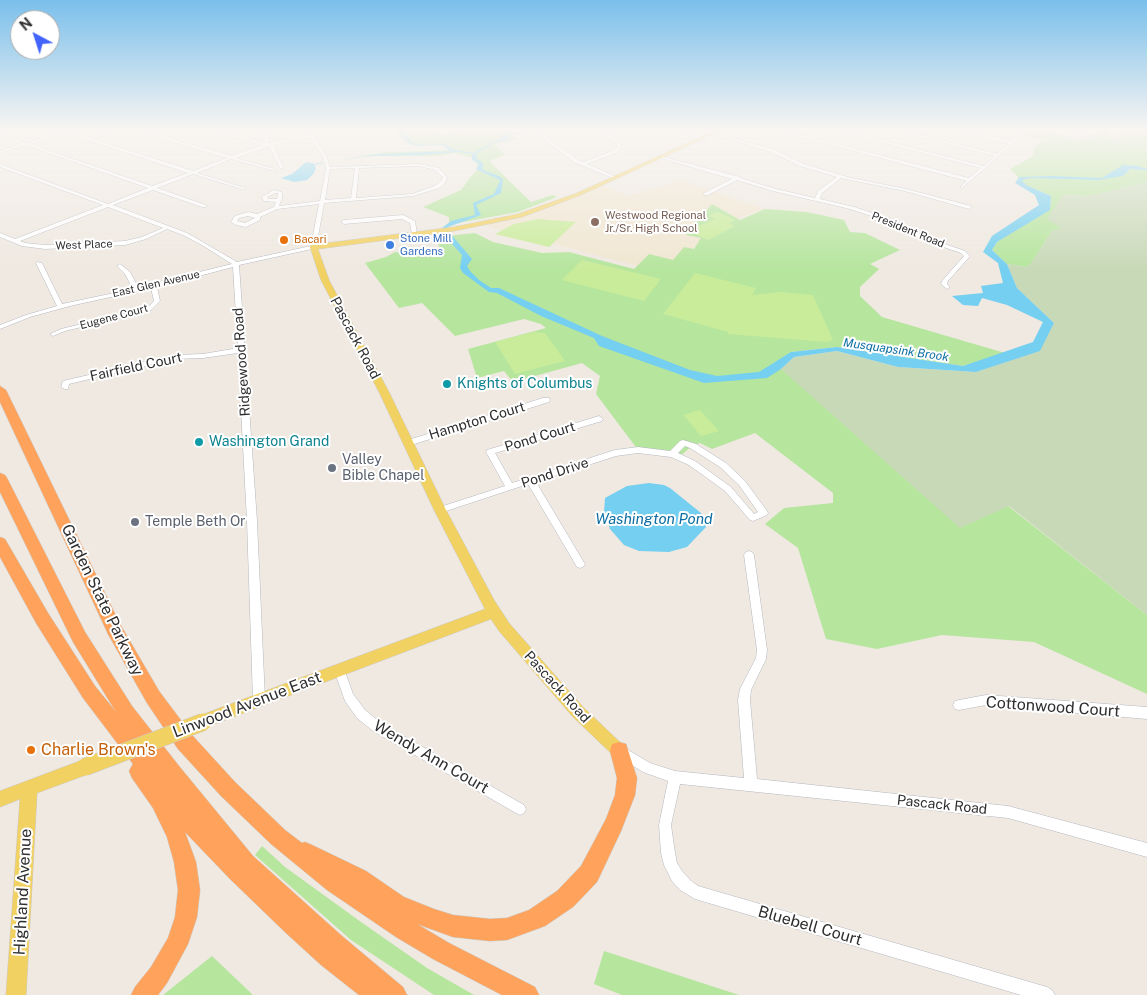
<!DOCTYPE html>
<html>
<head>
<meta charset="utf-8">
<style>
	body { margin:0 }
	#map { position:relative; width:1147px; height:995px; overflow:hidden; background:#efe9e1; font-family:"Public Sans",sans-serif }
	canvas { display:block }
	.north { position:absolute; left:10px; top:10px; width:50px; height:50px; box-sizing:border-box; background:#fff; border:1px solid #ababab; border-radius:50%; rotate:320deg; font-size:14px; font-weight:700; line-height:20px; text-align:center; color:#2e2e2e }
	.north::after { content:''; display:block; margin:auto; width:18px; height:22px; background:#4264fb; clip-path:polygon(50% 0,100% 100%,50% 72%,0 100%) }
</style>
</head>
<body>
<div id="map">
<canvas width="1147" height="995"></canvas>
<div class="north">N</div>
</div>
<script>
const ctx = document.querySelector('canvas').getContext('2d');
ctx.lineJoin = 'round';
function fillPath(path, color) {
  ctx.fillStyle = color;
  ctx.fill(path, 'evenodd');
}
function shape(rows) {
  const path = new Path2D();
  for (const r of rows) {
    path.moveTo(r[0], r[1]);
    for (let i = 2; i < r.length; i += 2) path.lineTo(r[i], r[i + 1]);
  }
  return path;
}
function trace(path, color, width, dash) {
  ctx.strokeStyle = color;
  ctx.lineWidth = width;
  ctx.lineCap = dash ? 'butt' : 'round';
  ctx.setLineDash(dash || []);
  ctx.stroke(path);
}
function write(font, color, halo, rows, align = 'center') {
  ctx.font = font + ' "Public Sans",sans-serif';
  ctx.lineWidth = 4;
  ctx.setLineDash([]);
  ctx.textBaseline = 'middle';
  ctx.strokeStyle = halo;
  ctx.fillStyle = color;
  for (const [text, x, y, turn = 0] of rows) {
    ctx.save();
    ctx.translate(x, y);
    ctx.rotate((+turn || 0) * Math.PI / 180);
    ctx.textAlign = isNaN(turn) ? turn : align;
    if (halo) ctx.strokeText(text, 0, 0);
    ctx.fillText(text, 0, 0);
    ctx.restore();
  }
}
const education = shape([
	[681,180,765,209,687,235,702,238,694,249,684,247,673,260,649,255,638,266,481,225,506,220,601,185,629,196]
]);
const green = shape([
	[392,129,424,129,444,134,471,129,513,132,517,140,495,144,505,155,490,160,493,165,531,202,553,195,557,197,518,212,447,225,449,223,449,217,423,207,461,190,472,175,478,169,478,166,473,158,454,153,441,156,358,156,388,152,452,150,444,145,410,145],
	[1040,129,1079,140,1106,129,1118,129,1110,133,1109,137,1135,146,1112,137,1122,129,1147,129,1147,149,1135,146,1147,150,1147,182,1089,196,1063,195,1062,228,1052,231,1030,265,1025,267,1007,264,992,250,997,242,1050,209,1051,196,1026,185,1010,169,1033,156,1034,147,1043,140,1009,130],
	[712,204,740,220,765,209,807,212,844,220,850,232,865,233,900,250,870,264,879,269,860,287,860,296,882,317,1005,353,963,366,837,347,791,352,781,369,1008,506,1147,615,1147,694,1034,642,942,635,877,649,826,639,798,548,765,524,784,508,833,503,833,493,755,433,712,449,700,443,692,446,679,457,638,450,596,394,600,376,582,363,513,382,504,371,477,378,468,349,546,328,541,324,524,319,455,336,422,303,399,308,365,263,386,257,395,252,413,254,424,248,440,249,436,237,475,233,493,242,542,253,569,252,634,269,649,254,673,260,684,247,694,249,701,238,686,235],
	[262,846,285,867,361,922,427,968,474,995,434,995,351,940,255,855],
	[604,951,739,995,622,995,594,984],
	[212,956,253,995,163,995]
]);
const cemetery = shape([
	[1147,182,1147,615,1009,506,960,528,781,369,794,357,837,351,898,367,976,372,1039,351,1054,323,1017,288,1007,264,1025,267,1030,265,1052,231,1061,228,1047,219,1063,195,1089,196]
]);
const pitch = shape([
	[717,212,736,220,729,223,735,226,708,240,688,231,715,219,709,216],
	[538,219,576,222,549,247,495,234,514,224],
	[582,260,661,279,644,301,562,280],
	[695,273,756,288,752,295,781,292,813,295,833,340,827,342,728,334,728,332,663,314],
	[534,332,545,333,565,361,515,374,495,342],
	[700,410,719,431,701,436,683,415]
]);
const water = shape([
	[400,129,403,129,405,135,413,143,423,145,444,144,455,150,473,153,510,133,542,129,513,134,508,140,494,143,476,154,477,159,483,163,483,170,499,176,503,179,501,193,476,205,481,215,448,227,450,233,472,259,467,266,470,271,479,280,491,288,499,288,602,336,690,370,717,376,759,372,791,352,837,347,963,366,1033,342,1043,322,1007,305,982,298,978,306,963,305,952,296,983,293,981,286,1003,283,998,263,983,252,992,236,1039,205,1035,195,1015,183,1019,177,1052,176,1102,178,1123,165,1137,166,1147,169,1147,170,1130,169,1123,176,1098,180,1031,178,1022,180,1026,185,1051,196,1050,210,997,242,992,250,1007,264,1017,288,1054,323,1040,351,976,372,898,367,837,351,794,357,781,369,767,378,704,383,599,346,594,338,541,316,497,293,489,292,463,273,460,268,462,255,444,235,442,228,451,221,475,215,473,203,494,194,500,180,476,169,479,164,472,160,472,154,457,152,423,155,371,156,333,161,378,154,451,151,442,145,418,146,410,144,401,135],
	[309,162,314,164,316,168,314,173,307,180,294,182,281,178,292,174,305,163],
	[649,483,664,485,670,488,701,513,706,527,687,547,669,552,639,551,624,545,610,529,604,512,605,498,627,486]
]);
const stream = shape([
	[315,164,322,163]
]);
const minor = shape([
	[56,129,68,130,89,138,115,129,122,129,93,139,193,171,227,158,130,129,138,129,231,156,262,145,208,129,216,129,265,143,260,129,264,129,269,143,309,135,305,129,309,129,327,157,330,167,419,164,439,168,447,177,445,183,439,188,413,196,324,203,316,248,239,265,257,521,265,700,263,704,259,705,255,704,253,700,247,521,238,353,203,358,174,359,69,384,68,389,65,389,61,387,63,381,174,355,203,354,238,348,233,267,157,287,160,301,151,310,65,331,53,336,50,334,61,329,147,308,154,301,151,288,70,306,30,317,0,329,0,325,26,315,57,306,36,263,37,262,42,263,62,304,133,289,125,274,117,266,120,264,130,272,138,287,232,264,202,245,183,235,167,229,146,239,125,245,45,249,22,246,0,237,0,233,15,239,103,205,0,167,0,164,108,204,148,188,26,145,0,153,0,151,21,144,0,136,0,134,26,143,61,131,56,129],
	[66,133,188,173,152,186,30,144,66,133],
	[310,137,323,157,326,168,320,201,279,206,282,198,282,192,274,190,262,197,264,201,276,202,274,207,257,214,248,212,235,216,231,222,236,225,246,227,260,220,260,217,277,209,319,204,311,246,237,262,187,233,113,205,153,190,202,207,206,207,206,205,157,188,193,174,245,190,245,188,197,173,231,159,275,171,275,169,236,158,269,146,280,168,284,169,273,145,310,137],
	[419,166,435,170,443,177,441,181,435,186,412,194,356,198,359,168,419,166],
	[355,168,351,198,325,200,330,169,355,168],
	[275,193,278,193,277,199,268,199,267,197,275,193],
	[108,207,163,228,142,237,125,241,45,245,25,243,20,241,108,207],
	[248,216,255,218,245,223,237,221,239,218,248,216],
	[530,129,535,129,578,160,583,162,612,151,618,147,614,141,596,129,601,129,616,139,622,147,616,153,587,164,619,178,615,179,574,162,530,129],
	[676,129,682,129,701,140,698,141,676,129],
	[771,129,779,129,969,178,981,168,830,129,838,129,984,166,995,156,890,129,898,129,997,154,1009,144,950,129,959,129,1011,141,1021,133,1024,134,962,188,960,187,967,181,771,129],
	[1063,129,1070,129,1092,137,1089,138,1063,129],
	[713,132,775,150,804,164,851,178,906,189,971,206,972,207,969,209,905,191,841,178,822,193,820,199,854,207,897,221,930,239,965,251,970,256,948,281,947,284,950,287,947,289,941,284,942,281,964,256,961,253,926,241,893,223,850,209,773,191,737,180,708,195,704,195,704,193,732,179,660,158,660,156,740,177,740,178,776,189,815,198,818,191,837,177,800,166,771,152,713,134,713,132],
	[403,215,415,221,417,235,412,234,410,223,402,219,344,224,341,222,344,220,403,215],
	[543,398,549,398,550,400,549,402,411,445,405,445,404,443,405,441,543,398],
	[599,416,603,419,602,421,495,453,512,483,615,450,638,447,670,451,680,441,683,440,696,444,726,463,745,481,767,511,768,513,767,515,753,521,750,520,725,491,689,465,671,457,638,453,616,456,536,482,583,561,585,564,583,567,580,568,577,567,528,484,440,513,437,512,436,510,437,508,505,486,486,452,487,450,599,416],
	[685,446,690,448,720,467,739,485,758,512,754,514,731,487,695,461,678,453,685,446],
	[749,551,752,552,754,555,767,650,766,659,751,690,750,700,757,779,1008,806,1147,843,1147,857,1008,818,680,784,671,825,675,853,677,863,682,871,690,880,698,886,1047,987,1052,990,1055,995,1021,995,695,899,680,890,672,881,664,865,661,853,659,825,668,781,643,772,619,757,617,753,619,749,623,747,650,763,675,771,744,778,738,700,740,689,756,658,757,650,744,555,746,552,749,551],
	[339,665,343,666,353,694,365,710,381,723,524,805,526,809,524,813,520,815,516,813,373,731,357,718,345,701,334,670,335,666,339,665],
	[986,695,1147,707,1147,719,986,705,959,710,955,709,953,705,955,701,959,700,986,695]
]);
const major = shape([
	[718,129,725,129,581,195,522,217,454,231,318,249,329,280,390,394,446,510,494,600,509,623,583,707,624,746,627,751,624,756,619,759,614,756,573,717,499,631,491,619,225,720,220,718,218,713,220,708,485,609,434,510,380,394,321,280,310,247,311,245,454,227,518,214,577,193,718,129],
	[85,759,91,761,93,767,91,773,37,793,26,995,6,995,20,799,0,807,0,791,85,759]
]);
const highway = shape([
	[0,386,6,390,120,624,159,691,192,735,235,782,285,830,302,843,305,842,312,845,366,871,404,897,434,909,453,915,490,919,507,918,529,910,557,891,581,866,606,819,615,795,617,778,610,751,612,744,619,742,626,744,637,778,635,795,621,831,597,882,573,907,545,926,507,940,490,941,453,937,417,924,449,943,535,987,539,995,502,995,433,959,396,937,327,890,271,844,221,796,178,749,147,703,108,634,0,402,0,386],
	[0,473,5,475,7,478,85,632,132,706,179,766,253,856,342,936,403,987,407,995,359,995,321,965,287,934,230,879,185,832,196,862,200,890,197,917,188,944,167,983,158,995,131,995,135,987,151,967,168,938,175,917,178,890,174,862,167,837,153,808,132,778,129,771,133,764,83,698,36,623,0,557,0,537,5,539,48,613,95,686,116,712,73,642,0,492,0,473]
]);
const majorBridgeFar1 = shape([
	[199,723,225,713]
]);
const majorBridge = shape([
	[85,767,203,722]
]);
const markers = [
	[595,222,5,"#8d6e63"],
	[284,240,5,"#e8710a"],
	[390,245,5,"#3f7fe0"],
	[447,384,5,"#0f9aa8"],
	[199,442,5,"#0f9aa8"],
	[332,468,5,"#6b7280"],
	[135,522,5,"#6b7280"],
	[31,750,5,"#e8710a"]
];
const farEducationnames = [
	["Westwood Regional",605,216],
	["Jr./Sr. High School",605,229]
];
const farStreetnames = [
	["President Road",908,230,22],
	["West Place",84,245,-2],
	["East Glen Avenue",156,284,-13],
	["Eugene Court",114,317,-15]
];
const farShopnames = [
	["Stone Mill",400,239],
	["Gardens",400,252]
];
const farFoodnames = [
	["Bacari",294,240]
];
const farWaternames = [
	["Musquapsink Brook",896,350,8]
];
const streetNames = [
	["Pascack Road",355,338,62],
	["Ridgewood Road",242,362,-94],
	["Fairfield Court",136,367,-12],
	["Hampton Court",477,421,-17],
	["Pond Court",540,437,-17],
	["Pond Drive",555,473,-18],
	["Pascack Road",557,687,48],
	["Pascack Road",942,805,6]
];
const cultureNames = [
	["Knights of Columbus",457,384],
	["Washington Grand",209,442]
];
const worshipNames = [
	["Valley",342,460],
	["Bible Chapel",342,476],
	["Temple Beth Or",145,522]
];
const waterNames = [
	["Washington Pond",654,519]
];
const nearStreetnames = [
	["Garden State Parkway",102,600,64],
	["Linwood Avenue East",247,705,-21],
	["Cottonwood Court",1053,707,4],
	["Wendy Ann Court",431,757,30],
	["Highland Avenue",23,892,-87],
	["Bluebell Court",810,926,16]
];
const nearFoodnames = [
	["Charlie Brown's",41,750]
];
fillPath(education, '#f0e6d1');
fillPath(green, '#b6e59e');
fillPath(cemetery, '#c8d9b8');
fillPath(pitch, '#c9ec9a');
fillPath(water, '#75cff0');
trace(stream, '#75cff0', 1);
trace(minor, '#b4b7c1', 1);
trace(major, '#c9c9c9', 1);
trace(highway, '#c9c9c9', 1);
fillPath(minor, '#fff');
fillPath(major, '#f2d163');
fillPath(highway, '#ffa35c');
trace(majorBridgeFar1, '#c9c9c9', 14, []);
trace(majorBridge, '#c9c9c9', 18, []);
trace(majorBridgeFar1, '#f2d163', 13);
trace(majorBridge, '#f2d163', 17);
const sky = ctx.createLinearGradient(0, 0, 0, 269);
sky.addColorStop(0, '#7abfeb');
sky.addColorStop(0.48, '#f8f5f2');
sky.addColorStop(1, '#f8f5f200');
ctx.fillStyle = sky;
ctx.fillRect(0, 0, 1147, 269);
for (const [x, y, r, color] of markers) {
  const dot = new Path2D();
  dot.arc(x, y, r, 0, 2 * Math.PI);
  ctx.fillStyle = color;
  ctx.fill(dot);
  trace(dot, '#fff', 2);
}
write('11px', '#785e54', '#fff', farEducationnames, 'left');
write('11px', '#2e2e2e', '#fff', farStreetnames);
write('11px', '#366cbe', '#fff', farShopnames, 'left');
write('11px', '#c56008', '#fff', farFoodnames, 'left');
write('italic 12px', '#0d6fa3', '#fff', farWaternames);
write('14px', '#2e2e2e', '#fff', streetNames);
write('14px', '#0d838f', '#fff', cultureNames, 'left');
write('14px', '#5b616d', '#fff', worshipNames, 'left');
write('italic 15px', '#0d6fa3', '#fff', waterNames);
write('16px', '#2e2e2e', '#fff', nearStreetnames);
write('16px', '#c56008', '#fff', nearFoodnames, 'left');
</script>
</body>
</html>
